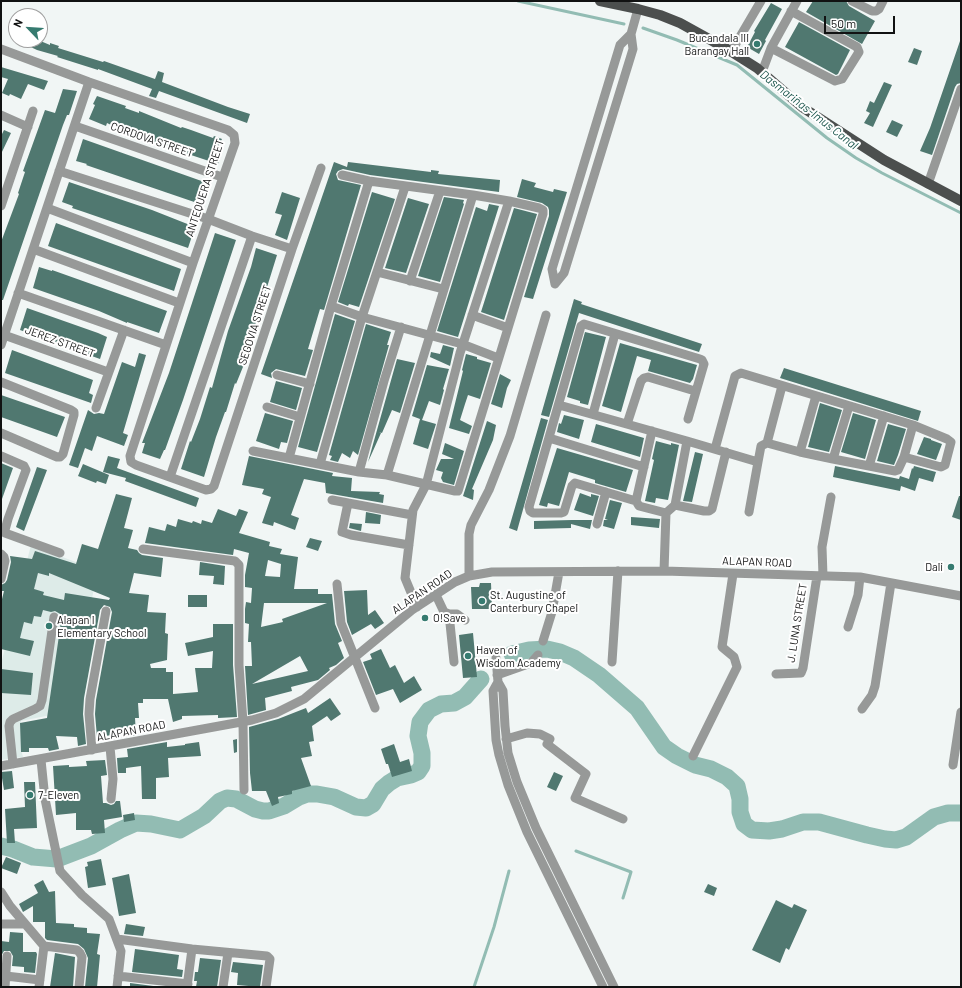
<!DOCTYPE html>
<html>
<head>
<meta charset="utf-8">
<style>
	body { margin:0 }
	#map { position:relative; width:962px; height:988px; overflow:hidden; background:#f1f6f5; font-family:Barlow,sans-serif }
	canvas { display:block }
	.frame { position:absolute; inset:0; border:2px solid #111212; pointer-events:none }
	.north { position:absolute; left:8px; top:8px; width:40px; height:40px; box-sizing:border-box; background:#fff; border:1px solid #a0a0a0; border-radius:50%; rotate:295deg; font-size:11px; font-weight:700; line-height:16px; text-align:center; color:#111212 }
	.north::after { content:''; display:block; margin:auto; width:14px; height:18px; background:#367b70; clip-path:polygon(50% 0,100% 100%,50% 72%,0 100%) }
	.scale { position:absolute; left:824px; top:16px; width:71px; height:18px; box-sizing:border-box; border:2px solid #111212; border-top:0; padding-left:5px; font-size:12px; line-height:14px; white-space:nowrap; color:#111212; -webkit-text-stroke:3px #fff; paint-order:stroke }
</style>
</head>
<body>
<div id="map">
<canvas width="962" height="988"></canvas>
<div class="frame"></div>
<div class="north">N</div>
<div class="scale">50 m</div>
</div>
<script>
const ctx = document.querySelector('canvas').getContext('2d');
ctx.lineJoin = 'round';
function fillPath(path, color) {
  ctx.fillStyle = color;
  ctx.fill(path, 'evenodd');
}
function shape(rows) {
  const path = new Path2D();
  for (const r of rows) {
    path.moveTo(r[0], r[1]);
    for (let i = 2; i < r.length; i += 2) path.lineTo(r[i], r[i + 1]);
  }
  return path;
}
function trace(path, color, width, dash) {
  ctx.strokeStyle = color;
  ctx.lineWidth = width;
  ctx.lineCap = dash ? 'butt' : 'round';
  ctx.setLineDash(dash || []);
  ctx.stroke(path);
}
function write(font, color, halo, rows, align = 'center') {
  ctx.font = font + ' Barlow,sans-serif';
  ctx.lineWidth = 4;
  ctx.setLineDash([]);
  ctx.textBaseline = 'middle';
  ctx.strokeStyle = halo;
  ctx.fillStyle = color;
  for (const [text, x, y, turn = 0] of rows) {
    ctx.save();
    ctx.translate(x, y);
    ctx.rotate((+turn || 0) * Math.PI / 180);
    ctx.textAlign = isNaN(turn) ? turn : align;
    if (halo) ctx.strokeText(text, 0, 0);
    ctx.fillText(text, 0, 0);
    ctx.restore();
  }
}
const built = shape([
	[31,545,94,569,94,588,71,711,21,721,21,749,23,757,1,760,1,664]
]);
const stream = shape([
	[518,1,624,24],
	[643,28,677,40,737,65,827,138,856,158,882,173,961,213],
	[576,851,631,872,623,898],
	[474,987,494,927,509,871]
]);
const river = shape([
	[512,654,529,650,547,649,560,652,574,658,599,675,637,708,664,747,677,756,695,765,711,769,727,777,737,786,740,799,740,812,744,824,752,830,769,831,782,829,803,822,819,822,867,835,885,839,896,840,906,837,934,817,948,813,961,813],
	[1,846,13,849,33,857,57,859,91,846,120,830,136,823,151,824,180,830,204,816,220,801,227,798,236,799,255,809,263,811,269,811,284,806,299,797,307,794,317,794,334,797,356,807,366,808,373,804,382,789,389,783,397,778,411,775,418,772,422,766,422,753,418,736,420,722,429,710,441,704,454,703,465,697,481,679]
]);
const building = shape([
	[813,1,846,1,849,6,875,21,862,44,806,12],
	[771,3,782,9,765,40,766,41,759,54,747,47,755,32,754,31],
	[799,22,850,50,838,74,836,75,785,47],
	[16,40,38,40,50,45,50,43,59,46,58,48,103,62,104,61,155,79,158,71,164,73,162,82,228,107,250,114,247,123,159,91,156,98,149,96,152,89,98,69,98,70,57,57,58,56,37,50],
	[960,41,961,41,961,83,957,84,955,87,932,155,920,151,930,128],
	[914,48,922,51,917,65,908,62],
	[1,67,48,81,44,90,28,84,21,99,10,94,9,96,2,93,8,79,1,77],
	[884,82,892,85,873,127,864,123,870,113,866,111,870,101,874,103],
	[63,89,77,91,69,115,67,115,63,125,3,300,1,300,1,242,19,194,18,193,25,172,23,171,45,110,55,113],
	[97,96,126,106,125,108,139,113,139,111,181,128,182,127,191,130,213,138,214,136,222,139,215,153,221,156,218,164,182,152,181,153,139,136,138,138,107,123,106,126,89,119,95,105,93,104],
	[892,120,903,125,897,137,886,132],
	[4,130,11,133,1,154,1,136],
	[83,139,210,184,203,205,86,165,87,164,76,161],
	[334,162,347,167,348,162,431,172,431,170,439,171,438,174,500,180,499,192,370,175,343,169,338,171,336,174,338,180,361,185,324,310,320,309,308,349,313,350,305,376,276,369,271,373,272,378,261,374],
	[522,179,536,183,534,187,553,192,554,189,567,192,533,299,524,297,549,216,549,210,548,207,542,203,517,197],
	[69,182,152,210,195,227,188,248,84,212,72,208,73,206,62,202],
	[282,192,300,198,287,240,275,235,282,215,275,213],
	[372,192,395,199,359,307,349,304,348,306,338,302],
	[444,197,464,200,463,203,464,204,440,282,418,276],
	[408,198,429,204,406,273,385,268],
	[489,204,499,206,458,337,437,331,476,207,487,211],
	[514,208,537,214,504,320,481,312],
	[56,223,181,269,174,291,48,246],
	[215,233,236,240,183,400,165,450,164,450,160,459,142,453,145,443,142,443,169,373],
	[256,248,277,255,254,329,252,328,247,357,236,384,235,383,226,412,225,412,216,437,204,477,181,469,190,441,191,442,200,419,210,387,212,388,228,331,251,267],
	[39,267,52,271,52,270,167,311,159,333,127,322,127,323,99,311,33,288],
	[574,299,582,302,581,304,702,344,699,352,579,313,549,417,541,415],
	[27,308,98,333,107,337,100,359,20,330],
	[335,314,355,321,317,452,298,447],
	[366,324,391,332,387,345,389,345,358,455,353,451,350,458,342,453,338,462,330,460,332,456,329,455],
	[585,332,606,337,588,405,580,403,580,401,567,397],
	[620,343,697,365,693,379,690,383,648,371,651,360,637,356,621,412,602,406],
	[443,345,454,348,450,366,430,357,431,352,440,354],
	[12,350,93,380,89,393,93,395,91,403,5,373],
	[139,353,146,355,123,433,128,435,124,446,97,436,92,451,85,448,78,468,69,465,88,410,94,414,99,413,104,414,122,362,135,367],
	[466,354,477,357,477,359,491,363,480,399,468,395,465,404,460,420,472,426,469,434,449,428,463,371,462,370],
	[397,359,415,363,400,413,392,410,382,433,379,432,381,433,368,462],
	[427,365,449,369,443,389,444,390,440,405,429,401,422,420,436,424,428,449,413,444,420,419,412,416],
	[784,368,921,411,918,421,780,378],
	[500,374,511,380,507,388,502,408,491,404],
	[276,381,302,388,296,410,270,402],
	[1,395,65,417,57,437,1,417],
	[820,403,842,410,829,452,808,447],
	[265,413,293,421,287,443,281,442,279,449,256,441],
	[853,413,876,420,865,459,841,452],
	[564,415,584,420,579,439,557,432,559,423,561,424],
	[541,418,548,420,517,531,509,528],
	[487,421,496,425,493,440,472,489,474,490,473,500,463,496],
	[596,424,644,438,640,457,591,442],
	[888,424,906,429,898,455,894,465,877,461],
	[924,437,931,439,931,440,942,444,936,460,917,454],
	[656,441,671,445,671,443,679,445,668,500,656,498,655,503,645,501,654,460,652,459],
	[445,443,464,451,454,485,443,482,441,478,443,472,436,470,441,459,454,459,442,454],
	[557,448,633,470,626,492,595,483,595,480,569,472,559,506,548,503,547,507,539,505],
	[695,452,703,454,692,502,683,501],
	[108,456,120,459,117,468,199,498,196,507,125,481,126,478,103,472],
	[249,456,333,473,332,476,352,478,351,491,380,492,379,494,384,495,383,503,326,493,325,483,304,479,291,515,299,518,295,530,274,522,273,526,262,523,271,497,262,494,264,489,242,485],
	[1,463,13,468,2,499,1,498],
	[83,464,109,475,106,484,97,481,96,483,78,476],
	[835,466,899,479,900,476,909,479,912,468,913,469,914,466,936,472,933,482,919,478,915,491,901,486,900,491,833,477],
	[37,467,47,470,24,531,16,527],
	[580,493,591,497,591,494,599,496,593,516,574,510],
	[116,494,132,498,124,528,133,530,128,548,137,550,139,553,142,555,163,558,161,577,134,573,129,593,149,595,147,612,166,613,165,633,168,634,167,660,150,664,151,668,166,668,166,672,173,672,173,694,198,692,195,668,212,668,213,651,188,656,185,643,213,637,213,624,233,624,233,665,237,717,218,718,218,715,182,716,182,719,173,722,168,699,143,699,143,703,138,703,139,718,135,718,136,735,128,737,128,733,97,737,95,714,96,700,112,612,110,607,104,605,100,610,84,698,83,714,86,744,78,746,77,737,56,736,59,749,49,751,48,748,29,748,29,752,21,752,20,723,47,718,62,615,55,611,51,612,43,610,41,617,34,616,32,624,24,622,20,638,34,641,30,656,1,649,1,603,4,591,1,591,1,585,5,583,7,580,11,562,10,556,32,559,35,551,76,564,82,544,98,549],
	[38,573,49,576,49,573,110,598,109,600,65,593,64,600,43,595,44,592,34,589],
	[959,496,961,496,961,520,952,517],
	[610,500,622,503,614,529,603,526,604,520,608,520,605,519],
	[218,509,236,516,239,509,248,512,239,533,270,542,269,546,282,549,280,554,298,557,294,589,318,589,318,594,332,594,335,624,342,641,338,643,344,658,336,665,329,668,330,670,318,680,291,687,292,691,265,698,266,710,248,715,245,666,252,666,251,642,248,642,249,624,245,623,245,609,246,602,251,603,252,588,245,587,245,575,249,553,234,549,233,555,145,543,149,527,165,531,167,524,176,527,178,519,192,523,193,521,201,524,202,520,212,523],
	[268,560,281,564,280,577,265,576],
	[264,603,327,603,282,619,283,622,261,627],
	[300,656,308,671,252,684],
	[366,512,381,515,380,524,365,523],
	[631,517,660,519,659,528,631,525],
	[572,520,592,520,590,529,571,524,571,528,534,529,534,521],
	[350,523,362,524,361,531,349,528],
	[310,538,322,541,318,551,306,547],
	[200,562,225,566,224,585,213,584,214,576,199,575],
	[480,583,491,583,492,609,472,609,471,587,479,587],
	[367,590,368,615,375,610,384,623,375,629,371,624,352,635,347,622,344,591],
	[188,595,207,595,207,607,188,607],
	[473,633,477,677,463,678,459,635],
	[381,649,390,668,395,665,404,683,414,676,422,690,400,703,393,689,376,695,363,662,372,659,370,654],
	[1,669,33,673,31,695,1,693],
	[330,698,341,714,331,721,327,716,312,726,314,741,309,742,312,756,301,758,311,786,292,791,292,794,278,797,279,803,272,806,266,791,252,791,250,773,249,727,278,719,306,708,308,713],
	[237,739,237,752,234,753,233,740],
	[167,742,167,747,185,745,185,744,199,742,201,756,168,758,169,777,156,778,156,799,142,799,141,766,126,768,126,773,118,773,117,758,128,757,127,749],
	[394,744,400,762,409,759,412,771,392,777,388,764,386,764,381,749],
	[105,760,107,775,101,776,103,803,106,803,111,805,114,804,116,801,120,801,122,817,104,820,105,833,92,834,91,830,76,830,76,813,56,815,53,766,69,765,69,767,87,766,86,761],
	[12,771,14,788,4,790,1,772],
	[554,772,563,776,556,791,547,787],
	[24,782,35,782,37,828,14,829,15,843,7,843,5,809,25,807],
	[134,813,135,820,124,822,123,815],
	[6,857,21,863,17,874,1,868],
	[101,859,106,885,88,888,85,867,88,866,87,862],
	[129,874,136,913,119,916,112,878],
	[43,880,49,892,55,891,56,923,74,924,74,927,87,928,87,933,100,934,97,954,100,955,97,987,85,987,88,958,84,949,78,944,47,940,45,938,45,922,33,922,33,906,23,912,19,904,38,893,34,885],
	[708,884,717,888,714,896,704,892],
	[776,900,792,908,794,904,807,910,789,950,786,948,780,963,752,950],
	[126,924,145,927,143,936,124,934],
	[10,932,23,933,23,952,36,952,37,954,35,973,24,972,24,967,12,966,13,956,10,951,4,951,1,956,1,941,9,942],
	[135,949,179,955,177,969,183,970,182,977,132,972],
	[55,953,75,957,73,987,50,987],
	[200,958,221,960,217,987,196,987,197,981,194,981,195,972,198,972],
	[233,962,263,965,260,987,237,985,238,973,231,972],
	[130,983,161,987,130,987]
]);
const minor = shape([
	[852,1,872,11,876,11,879,9,883,1],
	[771,48,835,81,842,79,859,52,857,47,791,11],
	[1,49,89,82,228,130,234,135,235,143,193,263,130,456,131,462,136,465,206,490,211,489,214,486,292,249,321,168],
	[731,52,761,1],
	[762,72,771,48,797,1],
	[1,115,28,127],
	[75,126,222,177],
	[59,171,208,219,252,236,292,249],
	[928,184,961,89],
	[1,206,33,111],
	[47,208,193,263],
	[33,249,179,303],
	[377,272,443,289],
	[410,281,440,191],
	[555,284,552,269,620,45,631,34,638,9],
	[555,284,564,273,633,49,631,34],
	[18,293,166,345],
	[331,306,362,317,462,344,498,358],
	[472,315,508,328],
	[4,335,108,372],
	[1,345,89,82],
	[277,375,310,384],
	[1,382,71,410,74,412,74,415,63,454,60,457,57,457,1,433],
	[559,405,687,441,675,505,666,513,664,571],
	[267,407,300,417],
	[96,408,124,330],
	[593,414,615,334],
	[627,424,641,381,644,378,648,377,695,391],
	[549,438,644,467],
	[687,441,758,462,761,446,767,443,782,386],
	[767,443,800,452,816,396],
	[715,449,735,376,741,373,913,425],
	[253,451,359,472,387,475,455,491,458,491,459,488,543,214,543,210,539,208,509,201,473,195,369,181,342,175],
	[800,452,833,459,849,406],
	[1,456,24,466,26,470,8,519,5,530,5,533,60,553],
	[289,458,331,306,369,181],
	[833,459,895,471,898,470,904,457,913,425,947,439,951,442,945,465,941,467,904,457],
	[320,464,362,317,405,187],
	[869,466,884,416],
	[359,472,384,381,401,327],
	[387,475,473,195],
	[170,477,252,236],
	[332,500,412,515],
	[636,501,652,431],
	[348,503,342,532,351,535,409,545],
	[675,505,704,511,709,511,712,509,726,452],
	[749,512,758,462],
	[666,513,639,506,636,501,575,483,572,486,564,512,561,513,533,513,530,511,529,507,581,326,584,324,700,359,702,360,704,364,688,419],
	[597,524,606,492],
	[143,549,235,561,239,565,239,665,243,722,244,790],
	[1,554,4,557,5,561,1,579],
	[469,576,469,534,471,525,489,490,510,436,546,315],
	[823,576,822,547,831,497],
	[337,584,341,623,375,708],
	[436,595,444,612,449,614,457,614,465,620],
	[417,607,405,578,413,510,426,485,460,353,509,201],
	[449,614,454,662],
	[848,627,858,595,860,577],
	[543,641,552,612,559,572],
	[496,658,498,682,503,691,505,726,508,753,517,782,536,828,614,987],
	[612,662,618,571],
	[776,674,801,673,803,668,817,576],
	[497,675,531,663,538,655],
	[498,682,493,691,496,740,499,755,508,785,527,832,603,987],
	[862,709,872,695,875,686,891,583],
	[506,739,527,733,540,734,550,739,547,744,586,774,575,798,623,819],
	[110,747,113,779,111,799],
	[92,750,89,714,90,699,106,611],
	[693,756,737,667,734,657,722,647,733,574],
	[41,760,45,799,60,871,82,895,109,919,121,951,117,987],
	[13,764,9,726,10,722,13,719,35,709,40,706,42,700,54,617],
	[953,765,961,712],
	[1,766,252,720,276,713,304,699,412,610,455,582,469,576,492,572,664,571,860,577,961,596],
	[1,892,10,906,44,946,39,987],
	[1,924,25,924],
	[117,939,192,949,267,956,270,959,266,987],
	[44,946,77,950,80,953,82,957,79,987],
	[6,976,40,980],
	[118,976,188,984],
	[5,987,7,956],
	[187,987,192,949],
	[223,987,228,953]
]);
const major = shape([
	[600,1,638,9,660,15,680,23,727,49,757,68,802,107,884,160,961,201]
]);
const markers = [
	[757,44,4,"#367b70"],
	[951,567,4,"#367b70"],
	[482,601,4,"#367b70"],
	[425,618,4,"#367b70"],
	[49,626,4,"#367b70"],
	[468,656,4,"#367b70"],
	[30,795,4,"#367b70"]
];
const poiNames = [
	["Bucandala III",749,38,"right"],
	["Barangay Hall",749,51,"right"],
	["Dali",943,567,"right"],
	["St. Augustine of",490,595],
	["Canterbury Chapel",490,608],
	["O!Save",433,618],
	["Alapan I",57,620],
	["Elementary School",57,633],
	["Haven of",476,650],
	["Wisdom Academy",476,663],
	["7-Eleven",38,795]
];
const streetNames = [
	["CORDOVA STREET",152,140,19],
	["ANTEQUERA STREET",205,188,-72],
	["SEGOVIA STREET",255,325,-72],
	["JEREZ STREET",60,342,20],
	["ALAPAN ROAD",757,562,2],
	["ALAPAN ROAD",422,592,-34],
	["J. LUNA STREET",797,623,-81],
	["ALAPAN ROAD",131,731,-11]
];
const waterNames = [
	["Dasmariñas-Imus Canal",809,110,38]
];
fillPath(built, '#ddebe8');
trace(stream, '#92bcb3', 3);
trace(river, '#92bcb3', 17);
fillPath(building, '#507870');
trace(minor, '#979998', 9);
trace(major, '#4c4f4e', 10);
for (const [x, y, r, color] of markers) {
  const dot = new Path2D();
  dot.arc(x, y, r, 0, 2 * Math.PI);
  ctx.fillStyle = color;
  ctx.fill(dot);
  trace(dot, '#fff', 1.5);
}
write('11px', '#111212', '#fff', poiNames, 'left');
write('11px', '#111212', '#fff', streetNames);
write('italic 12px', '#1c564d', '#fff', waterNames);
</script>
</body>
</html>
